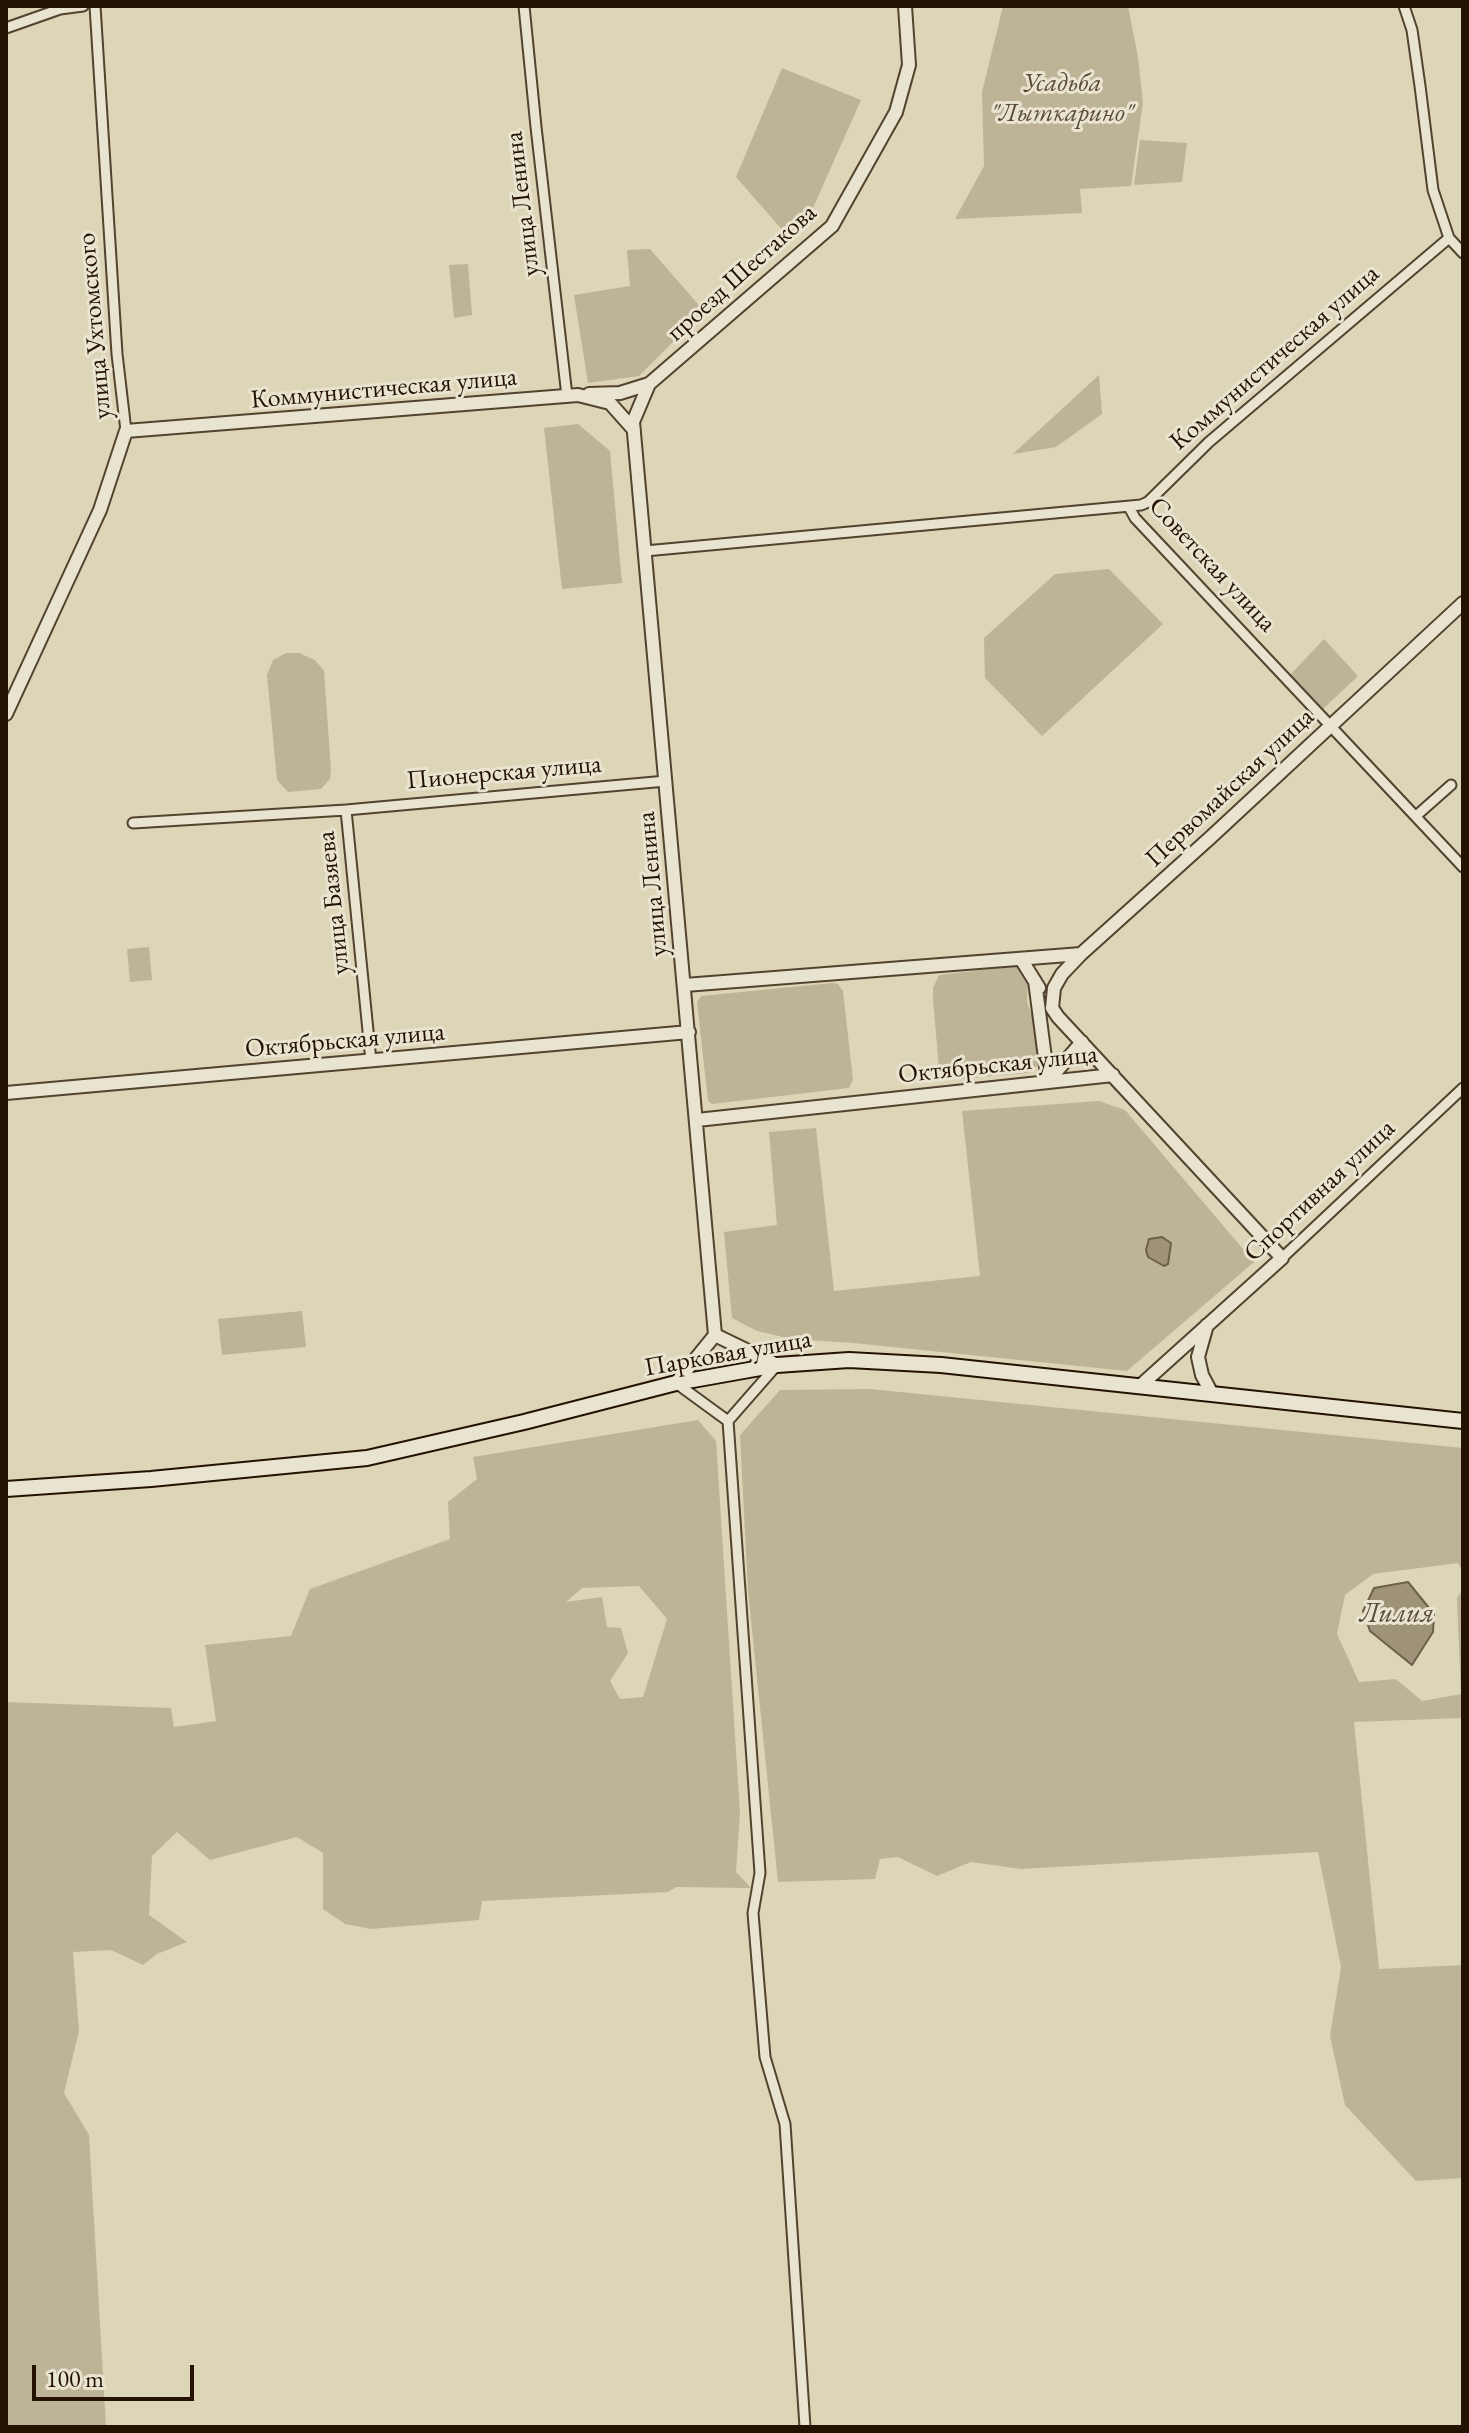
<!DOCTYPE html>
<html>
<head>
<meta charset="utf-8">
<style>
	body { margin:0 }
	#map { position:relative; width:1469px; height:2433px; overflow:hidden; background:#ddd5b7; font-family:"EB Garamond",serif }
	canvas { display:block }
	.frame { position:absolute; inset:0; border:8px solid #231200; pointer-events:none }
	.scale { position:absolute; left:32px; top:2365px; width:162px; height:36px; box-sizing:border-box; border:4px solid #231200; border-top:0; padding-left:10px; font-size:24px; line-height:28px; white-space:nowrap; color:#231200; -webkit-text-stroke:6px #e9e4d0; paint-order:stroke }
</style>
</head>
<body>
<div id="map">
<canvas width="1469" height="2433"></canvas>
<div class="frame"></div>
<div class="scale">100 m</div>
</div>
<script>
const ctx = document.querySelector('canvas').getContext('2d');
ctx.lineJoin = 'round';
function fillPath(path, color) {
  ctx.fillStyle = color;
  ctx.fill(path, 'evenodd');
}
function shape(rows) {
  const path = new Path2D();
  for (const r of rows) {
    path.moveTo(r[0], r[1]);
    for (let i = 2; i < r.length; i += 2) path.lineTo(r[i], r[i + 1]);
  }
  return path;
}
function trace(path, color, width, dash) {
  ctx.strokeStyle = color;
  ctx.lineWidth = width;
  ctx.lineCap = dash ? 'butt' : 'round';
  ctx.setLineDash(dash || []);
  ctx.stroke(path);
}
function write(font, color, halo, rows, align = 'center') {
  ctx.font = font + ' "EB Garamond",serif';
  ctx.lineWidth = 6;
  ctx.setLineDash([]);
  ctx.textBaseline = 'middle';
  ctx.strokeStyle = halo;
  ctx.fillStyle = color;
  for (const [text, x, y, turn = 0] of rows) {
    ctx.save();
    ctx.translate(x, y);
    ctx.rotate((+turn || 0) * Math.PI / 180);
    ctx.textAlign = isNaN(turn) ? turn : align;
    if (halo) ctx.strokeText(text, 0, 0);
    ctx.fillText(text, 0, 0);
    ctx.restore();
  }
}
const green = shape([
	[1003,6,1128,6,1138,57,1143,103,1131,186,1080,189,1082,213,955,219,984,166,982,92],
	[782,68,861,100,804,228,791,240,736,177],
	[1140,140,1187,143,1182,182,1134,185],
	[650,249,704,311,639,376,588,383,574,295,630,286,627,250],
	[468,264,472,315,454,318,449,265],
	[1099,375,1102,414,1056,447,1013,454],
	[578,424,610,451,622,583,562,589,544,428],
	[1109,569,1163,624,1042,736,985,678,984,638,1055,574],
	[1324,639,1358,676,1323,709,1290,675],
	[286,653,299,653,315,660,324,671,331,770,330,779,321,789,288,792,277,780,267,675,273,660],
	[149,947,152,980,130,982,127,949],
	[1017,966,1028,975,1027,1002,1043,1046,1042,1062,1028,1073,958,1079,944,1073,939,1068,933,1000,933,988,939,975],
	[832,983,838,984,843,991,853,1080,849,1088,712,1104,708,1101,697,1002,701,996],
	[1099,1101,1125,1110,1254,1262,1127,1371,853,1343,792,1339,757,1331,732,1318,724,1232,777,1225,769,1132,816,1128,834,1291,980,1276,962,1111],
	[302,1311,306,1347,222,1355,218,1319],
	[870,1389,1463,1448,1463,1572,1458,1563,1373,1574,1345,1595,1337,1634,1359,1682,1396,1679,1422,1701,1461,1694,1457,1598,1463,1589,1463,1718,1354,1722,1379,1969,1463,1965,1463,2178,1416,2181,1345,2105,1330,2036,1341,1967,1318,1852,1021,1869,971,1862,937,1876,898,1857,880,1859,875,1879,778,1882,748,1591,740,1435,780,1390],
	[698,1420,716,1441,740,1813,736,1872,751,1888,676,1887,668,1892,482,1901,479,1920,371,1929,345,1924,323,1909,323,1853,297,1837,210,1860,177,1832,152,1856,149,1915,187,1942,157,1954,143,1965,111,1950,73,1952,79,2031,64,2093,89,2135,106,2427,6,2427,6,1702,171,1708,174,1727,216,1721,205,1645,291,1636,310,1589,450,1539,448,1502,477,1479,473,1457],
	[639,1586,667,1619,643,1697,620,1699,610,1681,628,1653,621,1628,607,1627,602,1597,566,1602,582,1588]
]);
const water = shape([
	[1162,1237,1171,1243,1168,1264,1164,1266,1148,1257,1146,1250,1149,1239,1162,1237],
	[1408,1582,1434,1614,1433,1632,1412,1665,1370,1631,1363,1611,1374,1588,1408,1582]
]);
const minor = shape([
	[95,6,117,354,126,431],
	[524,6,536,127,567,396],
	[1404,6,1412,30,1420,86,1433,190,1449,238,1463,253],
	[6,28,60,9,83,6],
	[1129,507,1135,518,1463,867],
	[645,551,1141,505,1148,502,1209,442,1449,238],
	[346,810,666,781],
	[1416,816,1451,785],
	[133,823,346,810,371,1061],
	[1282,1258,1463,1088],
	[777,1365,728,1421,760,1873,753,1913,765,2057,785,2124,805,2427],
	[676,1383,728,1421]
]);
const tertiary = shape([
	[589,394,620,393,649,384],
	[6,714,100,510,126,431,578,395,610,403,634,430],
	[1021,959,1039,988],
	[1035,981,1048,1081],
	[685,985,1081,954],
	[1048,1081,1082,1042],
	[6,1093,689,1032],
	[697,1120,1113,1075],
	[1207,1325,1198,1357,1202,1375,1212,1394],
	[715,1335,777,1365],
	[676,1383,715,1335,633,422,649,384,832,226,896,112,909,65,905,6],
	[1140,1386,1282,1258,1058,1017,1052,1008,1054,988,1062,974,1081,954,1211,837,1463,603]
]);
const secondary = shape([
	[6,1489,151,1479,367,1458,524,1422,676,1383,777,1365,849,1360,941,1365,1463,1421]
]);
const parkNames = [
	["Усадьба",1062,84],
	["\"Лыткарино\"",1062,114]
];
const streetNames = [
	["улица Ленина",523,204,-97],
	["проезд Шестакова",742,273,-42],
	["улица Ухтомского",95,326,-95],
	["Коммунистическая улица",1275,358,-41],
	["Коммунистическая улица",384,389,-5],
	["Советская улица",1212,565,47],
	["Пионерская улица",504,773,-5],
	["Первомайская улица",1230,788,-43],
	["улица Ленина",653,884,-95],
	["улица Базяева",334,903,-96],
	["Октябрьская улица",345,1041,-5],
	["Октябрьская улица",998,1065,-6],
	["Спортивная улица",1320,1191,-43],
	["Парковая улица",728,1354,-10]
];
const waterNames = [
	["Лилия",1397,1614]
];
fillPath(green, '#bdb498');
fillPath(water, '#9e9379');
trace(water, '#6d5f49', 2);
trace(minor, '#52432e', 13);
trace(tertiary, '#52432e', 16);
trace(secondary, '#231200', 18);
trace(minor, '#e9e4d0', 9);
trace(tertiary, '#e9e4d0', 12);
trace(secondary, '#e9e4d0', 14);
write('italic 26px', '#594b35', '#e9e4d0', parkNames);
write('26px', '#231200', '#e9e4d0', streetNames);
write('italic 28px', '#5a4c36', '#e9e4d0', waterNames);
</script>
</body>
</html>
